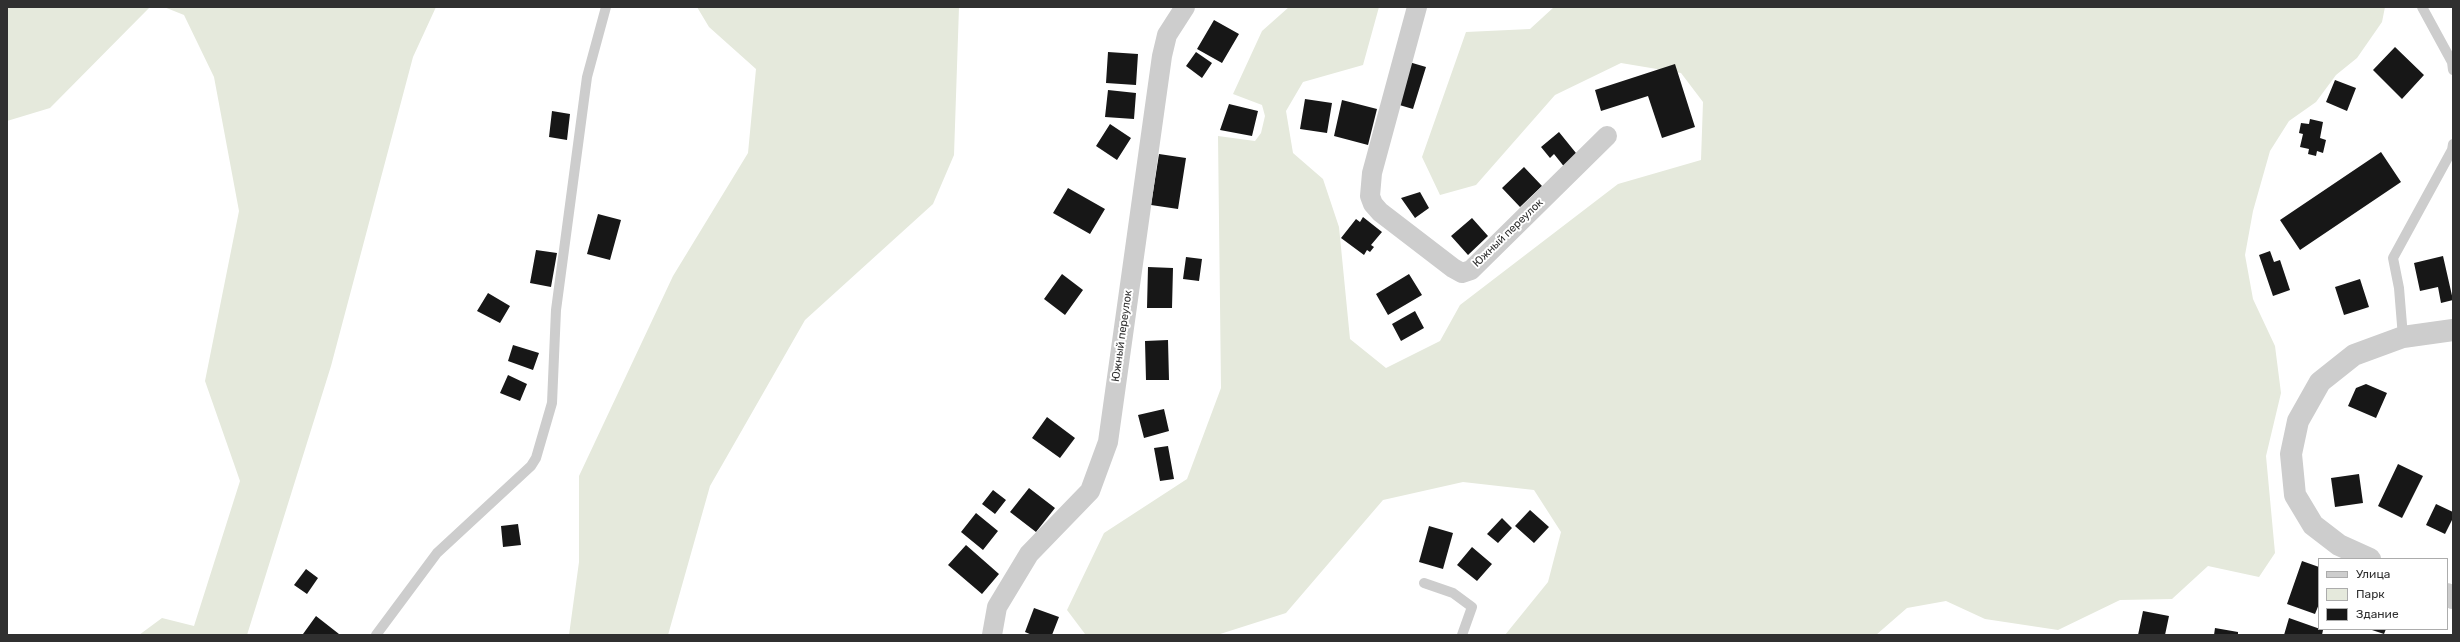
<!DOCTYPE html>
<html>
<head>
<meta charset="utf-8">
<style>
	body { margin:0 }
	#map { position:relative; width:2460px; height:642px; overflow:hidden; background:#fff; font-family:Rubik,sans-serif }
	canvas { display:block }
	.frame { position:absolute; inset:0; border:8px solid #303030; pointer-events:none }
	.legend { position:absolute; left:2318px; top:558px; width:130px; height:72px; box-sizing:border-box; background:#fff; border:1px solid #acacac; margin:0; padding:5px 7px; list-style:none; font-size:12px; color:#303030 }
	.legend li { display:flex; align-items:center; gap:8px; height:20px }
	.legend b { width:20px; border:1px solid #acacac }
</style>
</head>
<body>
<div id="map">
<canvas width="2460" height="642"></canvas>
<div class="frame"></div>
<ul class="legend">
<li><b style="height:5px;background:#cdcdcd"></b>Улица</li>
<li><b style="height:11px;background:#e5e9dc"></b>Парк</li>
<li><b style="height:11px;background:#171717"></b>Здание</li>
</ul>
</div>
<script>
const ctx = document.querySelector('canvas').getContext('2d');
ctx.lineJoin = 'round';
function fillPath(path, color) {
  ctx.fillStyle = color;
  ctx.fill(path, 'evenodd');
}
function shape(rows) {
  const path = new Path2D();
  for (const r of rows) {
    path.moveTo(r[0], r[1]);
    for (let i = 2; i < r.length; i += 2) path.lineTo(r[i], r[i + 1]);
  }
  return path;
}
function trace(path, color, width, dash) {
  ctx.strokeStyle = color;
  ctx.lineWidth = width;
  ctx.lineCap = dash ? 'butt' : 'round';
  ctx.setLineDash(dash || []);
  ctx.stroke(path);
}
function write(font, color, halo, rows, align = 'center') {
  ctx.font = font + ' Rubik,sans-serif';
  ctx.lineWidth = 4;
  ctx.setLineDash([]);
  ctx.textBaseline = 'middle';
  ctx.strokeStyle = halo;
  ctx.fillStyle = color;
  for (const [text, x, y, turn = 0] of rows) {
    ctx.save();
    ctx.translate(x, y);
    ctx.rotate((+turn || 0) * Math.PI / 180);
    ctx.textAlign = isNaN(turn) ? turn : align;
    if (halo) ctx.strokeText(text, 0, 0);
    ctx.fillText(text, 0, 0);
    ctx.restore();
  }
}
const green = shape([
	[7,7,150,7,50,108,7,121],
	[164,7,436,7,413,57,331,366,247,635,139,635,162,618,194,626,240,481,205,381,239,211,214,77,184,15],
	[697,7,959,7,954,155,933,204,805,320,710,486,668,635,569,635,579,562,579,476,673,276,748,153,756,69,709,27],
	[1289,7,1379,7,1363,65,1303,82,1286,111,1293,153,1323,179,1339,227,1350,339,1386,368,1440,341,1460,305,1618,184,1701,160,1703,102,1681,73,1621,63,1555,95,1476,185,1440,195,1422,157,1466,32,1530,29,1554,7,2385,7,2382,22,2357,58,2336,75,2316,102,2289,121,2270,151,2253,211,2245,255,2253,299,2275,346,2281,393,2266,456,2275,553,2259,577,2208,566,2172,599,2120,600,2058,630,1985,619,1946,601,1907,608,1876,635,1505,635,1548,582,1561,532,1534,490,1463,482,1383,500,1286,613,1217,635,1085,634,1067,610,1104,533,1187,479,1221,388,1218,136,1255,141,1261,133,1265,116,1262,105,1233,94,1262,31]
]);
const building = shape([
	[1214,20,1239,34,1222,63,1197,49],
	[2395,47,2424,75,2402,99,2373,70],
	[1108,52,1138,54,1136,85,1106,83],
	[1196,52,1212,63,1202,78,1186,66],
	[1409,62,1426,67,1413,109,1396,104],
	[1675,64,1695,127,1662,138,1648,96,1601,111,1595,90],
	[2335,80,2356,88,2347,111,2326,102],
	[1108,90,1136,93,1134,119,1105,117],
	[1305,99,1332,103,1327,133,1300,129],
	[1342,100,1377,109,1368,145,1334,136],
	[1229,104,1258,111,1252,136,1220,130],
	[552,111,570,114,567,140,549,137],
	[2310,119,2323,122,2320,138,2326,140,2323,153,2317,151,2316,156,2308,154,2309,149,2300,147,2303,134,2299,133,2301,123,2309,124],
	[1110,124,1131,138,1117,160,1096,146],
	[1559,132,1580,158,1566,169,1554,154,1550,158,1541,147],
	[2381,152,2401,182,2300,250,2280,220],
	[1159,154,1186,158,1178,209,1151,205],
	[1524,167,1542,186,1520,207,1502,188],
	[1068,188,1105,209,1090,234,1053,213],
	[1420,192,1429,208,1415,218,1401,198],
	[598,214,621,220,610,260,587,254],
	[1363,217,1382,232,1371,245,1374,247,1370,252,1367,250,1364,255,1341,238,1356,219,1360,222],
	[1472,218,1488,236,1468,255,1451,236],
	[536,250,557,253,551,287,530,283],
	[2270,251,2274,262,2280,260,2290,290,2273,296,2259,255],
	[2443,256,2453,300,2441,303,2438,287,2420,291,2414,263],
	[1186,257,1202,259,1199,281,1183,279],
	[1148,267,1173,268,1172,308,1147,308],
	[1062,274,1083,290,1065,315,1044,299],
	[1409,274,1422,295,1388,315,1376,294],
	[2360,279,2369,307,2344,315,2335,287],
	[488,293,510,306,500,323,477,311],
	[1415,311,1424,328,1401,341,1392,324],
	[1168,340,1169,380,1146,380,1145,341],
	[513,345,539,353,533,370,508,361],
	[508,375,527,384,520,401,500,393],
	[2366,384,2387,393,2376,418,2348,406,2356,388],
	[1164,409,1169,431,1144,438,1138,415],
	[1047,417,1075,438,1060,458,1032,438],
	[1168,446,1174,479,1160,481,1154,448],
	[2398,464,2423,476,2402,518,2378,506],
	[2359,474,2363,503,2335,507,2331,478],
	[1029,488,1055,508,1036,532,1010,512],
	[993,490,1006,500,995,514,982,504],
	[2436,504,2453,512,2453,518,2445,534,2426,525],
	[1530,510,1549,527,1534,543,1515,526],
	[976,513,998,531,983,550,961,532],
	[1502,518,1512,528,1498,543,1487,534],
	[518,524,521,545,503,547,501,526],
	[1429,526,1453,533,1443,569,1419,562],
	[966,545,999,574,982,594,948,565],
	[1472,547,1492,564,1477,581,1457,565],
	[2302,561,2319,567,2319,604,2315,614,2287,604],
	[306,569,318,578,307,594,294,585],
	[1034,608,1059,617,1052,635,1032,635,1025,632],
	[2143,611,2169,616,2165,635,2138,635],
	[316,616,339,634,338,635,303,634],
	[2289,618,2323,630,2322,635,2284,635],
	[2215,628,2238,632,2238,635,2214,635],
	[2369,629,2386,629,2384,634]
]);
const service = shape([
	[2422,7,2452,62,2453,70],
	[2403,337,2399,288,2393,258,2452,150,2453,144],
	[1424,583,1453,593,1472,607,1462,635],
	[376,635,437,553,531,466,536,458,552,403,556,310,587,77,606,7]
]);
const minor = shape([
	[1417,7,1372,173,1370,196,1373,204,1380,212,1453,268,1462,273,1471,270,1607,136],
	[992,635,997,607,1029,554,1090,491,1108,442,1162,56,1167,35,1185,7]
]);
const tertiary = shape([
	[2370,559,2339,545,2313,525,2295,495,2291,454,2298,421,2320,382,2354,355,2403,337,2453,330],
	[2447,594,2453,598]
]);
const streetNames = [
	["Южный переулок",1508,233,-44],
	["Южный переулок",1122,336,-82]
];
fillPath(green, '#e5e9dc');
fillPath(building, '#171717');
trace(service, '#cdcdcd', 10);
trace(minor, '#cdcdcd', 20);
trace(tertiary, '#cdcdcd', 22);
write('11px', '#303030', '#fff', streetNames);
</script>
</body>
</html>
